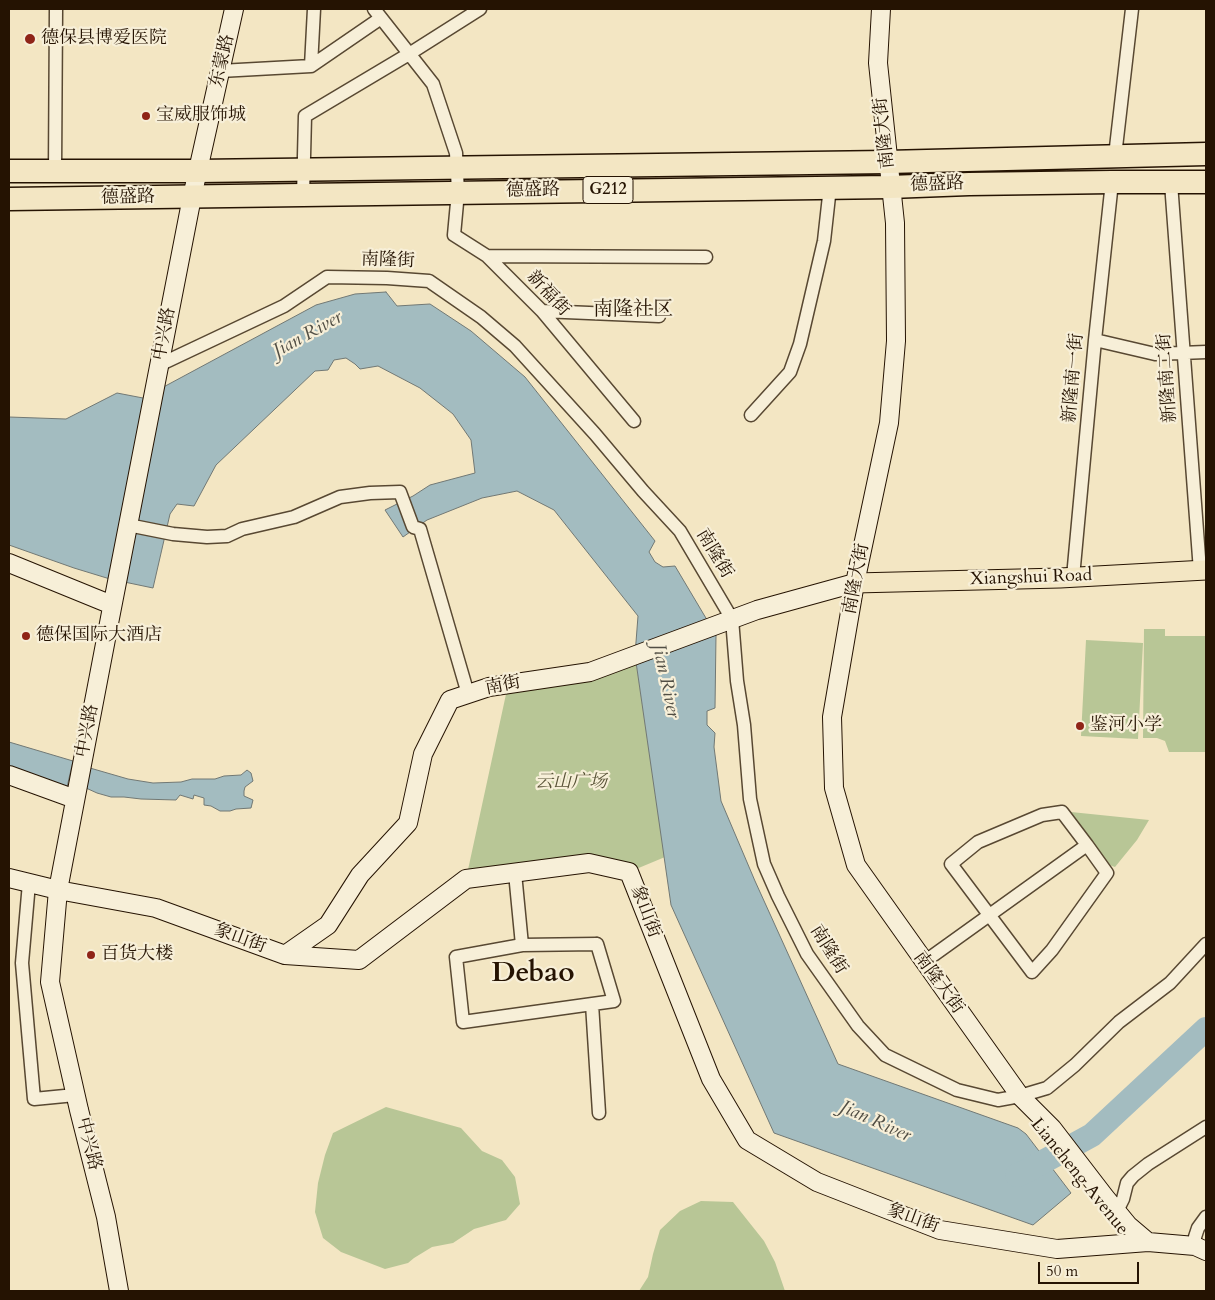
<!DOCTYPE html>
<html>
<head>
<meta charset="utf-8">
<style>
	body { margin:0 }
	#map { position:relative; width:1215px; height:1300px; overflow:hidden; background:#f3e6c3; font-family:Cardo,serif }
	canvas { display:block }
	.frame { position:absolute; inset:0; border:10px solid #251302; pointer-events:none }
	.scale { position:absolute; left:1038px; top:1262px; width:101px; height:22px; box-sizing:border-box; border:2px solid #251302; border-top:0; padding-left:6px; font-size:15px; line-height:18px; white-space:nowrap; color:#251302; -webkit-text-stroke:4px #f7efd8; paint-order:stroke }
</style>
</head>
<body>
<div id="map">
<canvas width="1215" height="1300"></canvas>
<div class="frame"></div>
<div class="scale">50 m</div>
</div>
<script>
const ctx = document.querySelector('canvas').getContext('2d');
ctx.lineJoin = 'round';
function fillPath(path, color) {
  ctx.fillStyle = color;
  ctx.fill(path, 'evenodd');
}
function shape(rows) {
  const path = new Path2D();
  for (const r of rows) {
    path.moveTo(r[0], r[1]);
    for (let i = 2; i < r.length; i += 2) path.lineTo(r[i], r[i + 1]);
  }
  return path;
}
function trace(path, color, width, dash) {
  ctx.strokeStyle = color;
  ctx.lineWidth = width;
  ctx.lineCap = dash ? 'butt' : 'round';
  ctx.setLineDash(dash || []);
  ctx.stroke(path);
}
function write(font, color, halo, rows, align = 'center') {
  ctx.font = font + ' Cardo,"Noto Serif SC",serif';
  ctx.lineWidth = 4.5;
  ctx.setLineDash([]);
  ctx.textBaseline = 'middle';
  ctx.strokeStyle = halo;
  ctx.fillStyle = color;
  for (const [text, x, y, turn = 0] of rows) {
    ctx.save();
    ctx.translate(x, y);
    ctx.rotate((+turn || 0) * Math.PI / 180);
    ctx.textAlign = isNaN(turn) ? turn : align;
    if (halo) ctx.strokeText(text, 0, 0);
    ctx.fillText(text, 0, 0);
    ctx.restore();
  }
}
const green = shape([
	[1144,629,1165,629,1165,636,1206,636,1206,752,1169,752,1165,741,1157,738,1143,738],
	[1086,640,1143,643,1138,739,1081,736],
	[635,655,665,857,629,872,589,863,466,879,508,685],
	[1071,812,1149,820,1137,840,1115,867,1109,865],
	[386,1107,461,1128,482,1151,502,1160,515,1177,520,1204,506,1220,474,1229,453,1243,432,1247,414,1258,408,1263,385,1269,341,1252,323,1238,315,1212,318,1183,325,1155,333,1133],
	[701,1201,733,1202,764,1241,775,1262,785,1291,639,1291,648,1277,653,1254,660,1230,680,1211]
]);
const water = shape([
	[386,292,397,306,430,304,471,331,525,377,655,541,649,552,655,562,663,567,675,566,716,635,715,708,707,711,707,725,715,733,714,747,721,801,755,881,838,1064,1018,1128,1026,1134,1071,1193,1033,1225,774,1133,671,905,635,655,638,616,554,510,517,491,482,498,427,520,403,537,385,510,413,496,430,485,475,473,471,440,453,414,420,388,378,366,360,369,355,364,346,358,334,360,328,370,315,371,216,465,194,506,177,504,170,514,153,588,110,579,74,568,9,545,9,417,66,419,117,393,143,398,316,305,355,294,386,292],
	[9,742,73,761,67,787,9,771,9,742],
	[90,768,128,779,153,783,181,782,192,779,215,779,224,776,241,775,247,770,251,773,253,781,245,787,244,791,244,796,253,800,251,808,236,809,230,811,220,811,211,806,204,805,204,798,194,795,193,799,180,795,176,800,141,799,124,797,111,797,97,793,86,788,90,768]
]);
const river = shape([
	[1017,1175,1019,1175,1092,1135,1206,1029]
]);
const street = shape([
	[374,9,433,84,456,153,458,192,454,235,487,256,542,311,634,421],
	[311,66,314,9],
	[220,71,311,66,381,18],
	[1115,156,1132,9],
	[55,171,56,9],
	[1171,183,1200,571],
	[303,196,305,116,409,54,480,9],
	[487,256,706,257],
	[542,311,659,316],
	[1095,340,1155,354,1206,352],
	[159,365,284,306,327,277,387,278,429,281,481,317,515,346,595,434,643,491,680,531,732,619,737,681,744,725,750,799,764,864,778,896,807,954,858,1026,885,1055,957,1090,998,1100,1020,1096,1047,1088,1075,1065,1119,1022,1170,983,1206,944],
	[751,415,790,372,800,344,824,241,830,187],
	[128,525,173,534,207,537,227,536,242,529,294,517,340,497,370,493,400,492,413,527,420,529,468,694],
	[1073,577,1095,340,1112,182],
	[1062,812,1087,845,1107,873,1052,950,1032,972,951,864,978,842,1042,815,1062,812],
	[515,873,522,945],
	[29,883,22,963,34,1099,75,1095],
	[597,944,614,1001,463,1022,456,957,522,945,597,944],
	[924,962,1087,845],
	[592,1004,599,1113],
	[1117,1211,1123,1199,1127,1183,1133,1176,1148,1164,1206,1127],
	[1195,1246,1195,1237,1198,1228,1206,1217]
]);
const secondary = shape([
	[881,9,878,63,895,223,896,341,889,423,855,583,832,717,834,788,856,865,1020,1096,1052,1128,1105,1197,1128,1225,1148,1242,1195,1246,1206,1251],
	[9,563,112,605],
	[9,775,75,799],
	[9,878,58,890,156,908,285,955,359,960,466,879,589,863,629,872,711,1079,747,1140,817,1182,940,1230,1057,1249,1148,1242],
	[285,955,328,925,360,875,408,823,423,754,450,700,489,687,590,672,757,610,855,583],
	[119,1291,106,1217,79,1110,50,982,58,890,110,618,192,197,234,9]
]);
const primary = shape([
	[855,583,1060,578,1206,570]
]);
const highway = shape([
	[9,171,198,171,887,162,1206,154],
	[9,199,890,187,969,184,1112,182,1206,182]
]);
const markers = [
	[30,39,6,"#8f2418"],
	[146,116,5,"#8f2418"],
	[26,636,5,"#8f2418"],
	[1080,726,5,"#8f2418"],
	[91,955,5,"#8f2418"]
];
const shields = [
	[608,190,50]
];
const shieldNames = [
	["G212",608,190]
];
const poiNames = [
	["德保县博爱医院",41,39],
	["宝威服饰城",156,116],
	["德保国际大酒店",36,636],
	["鉴河小学",1090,726],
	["百货大楼",101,955]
];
const streetNames = [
	["东蒙路",223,61,-77],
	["南隆大街",885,133,-96],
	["德盛路",937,185,-2],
	["德盛路",533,191,-1],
	["德盛路",128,198,-1],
	["南隆街",388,261,2],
	["新福街",548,294,47],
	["中兴路",165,334,-79],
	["新隆南一街",1074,378,-85],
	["新隆南二街",1168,378,-94],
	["南隆街",714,554,59],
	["Xiangshui Road",1031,578,-2],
	["南隆大街",857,579,-79],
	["南街",503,686,-11],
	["中兴路",88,731,-79],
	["象山街",645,912,69],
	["象山街",240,939,20],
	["南隆街",828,950,58],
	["南隆大街",938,983,54],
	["中兴路",88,1144,76],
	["Liancheng Avenue",1079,1177,51],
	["象山街",913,1219,20]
];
const parkNames = [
	["云山广场",571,783]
];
const waterNames = [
	["Jian River",308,335,-29],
	["Jian River",665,681,78],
	["Jian River",875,1122,24]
];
const quarterNames = [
	["南隆社区",633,310]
];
const townNames = [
	["Debao",533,975]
];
fillPath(green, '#b8c696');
fillPath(water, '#a3bcc0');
trace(water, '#717874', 1);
trace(river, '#a3bcc0', 24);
trace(street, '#584832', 15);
trace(secondary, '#251302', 20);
trace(primary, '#251302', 21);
trace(highway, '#251302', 25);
trace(street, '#f7efd8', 12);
trace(secondary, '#f7efd8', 18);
trace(primary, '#f3e6c3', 19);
trace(highway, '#f3e6c3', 22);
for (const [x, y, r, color] of markers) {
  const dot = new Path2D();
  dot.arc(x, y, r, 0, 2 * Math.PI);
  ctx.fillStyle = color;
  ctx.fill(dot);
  trace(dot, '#f7efd8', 2);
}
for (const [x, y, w] of shields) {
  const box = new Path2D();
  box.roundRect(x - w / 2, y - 13.5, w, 27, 4);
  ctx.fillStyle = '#f7efd8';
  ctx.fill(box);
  trace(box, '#251302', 1);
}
write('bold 16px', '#251302', null, shieldNames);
write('18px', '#251302', '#f7efd8', poiNames, 'left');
write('18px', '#251302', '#f7efd8', streetNames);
write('italic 18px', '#585236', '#f7efd8', parkNames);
write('italic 19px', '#514e44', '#f7efd8', waterNames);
write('20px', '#251302', '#f7efd8', quarterNames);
write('bold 28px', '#251302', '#f7efd8', townNames);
</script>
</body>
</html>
